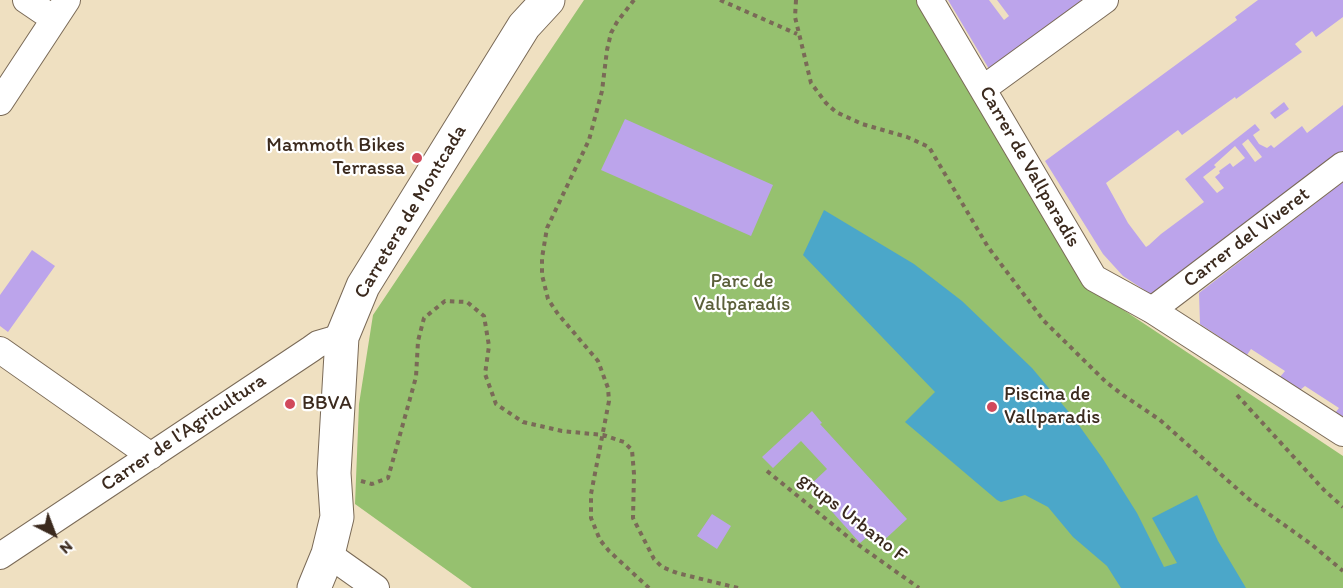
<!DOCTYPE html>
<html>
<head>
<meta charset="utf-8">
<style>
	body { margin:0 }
	#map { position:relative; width:1343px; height:588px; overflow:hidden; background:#efe0c1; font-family:Itim,sans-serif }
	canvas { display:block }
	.north { position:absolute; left:24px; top:504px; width:60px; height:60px; -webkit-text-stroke:4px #fff; paint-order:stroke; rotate:138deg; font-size:16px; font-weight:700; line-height:24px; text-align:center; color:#3b2a1e }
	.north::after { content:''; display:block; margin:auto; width:21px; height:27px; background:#3b2a1e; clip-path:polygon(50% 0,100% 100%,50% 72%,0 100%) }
</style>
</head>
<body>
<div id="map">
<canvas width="1343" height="588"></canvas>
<div class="north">N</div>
</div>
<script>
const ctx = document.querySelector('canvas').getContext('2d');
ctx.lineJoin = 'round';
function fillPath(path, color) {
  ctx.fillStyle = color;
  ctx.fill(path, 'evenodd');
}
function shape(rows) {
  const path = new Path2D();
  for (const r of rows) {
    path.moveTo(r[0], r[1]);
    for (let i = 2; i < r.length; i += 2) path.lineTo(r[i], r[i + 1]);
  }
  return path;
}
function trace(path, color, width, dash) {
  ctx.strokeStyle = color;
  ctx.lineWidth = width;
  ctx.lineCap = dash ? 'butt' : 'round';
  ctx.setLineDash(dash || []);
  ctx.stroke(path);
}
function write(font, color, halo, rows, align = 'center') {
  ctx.font = font + ' Itim,sans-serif';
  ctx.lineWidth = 4.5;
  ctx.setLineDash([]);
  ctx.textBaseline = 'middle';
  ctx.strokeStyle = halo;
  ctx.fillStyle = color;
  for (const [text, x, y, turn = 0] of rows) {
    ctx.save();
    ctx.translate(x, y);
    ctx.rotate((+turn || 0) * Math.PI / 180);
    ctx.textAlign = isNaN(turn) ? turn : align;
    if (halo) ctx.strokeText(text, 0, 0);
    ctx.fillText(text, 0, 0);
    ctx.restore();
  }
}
const green = shape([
	[584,0,917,0,1095,291,1343,456,1343,588,472,588,355,504,359,404,373,315]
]);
const water = shape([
	[824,210,914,264,962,301,1032,368,1073,417,1103,459,1137,513,1164,567,1177,563,1152,518,1197,495,1218,541,1246,588,1121,588,1107,566,1073,537,1048,507,1025,495,1001,502,997,500,905,422,935,392,803,255]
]);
const building = shape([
	[948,0,989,0,1004,20,1009,16,997,0,1092,0,992,74],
	[1258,0,1343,0,1343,17,1316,37,1312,31,1295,44,1302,52,1236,99,1235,97,1182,135,1178,130,1106,183,1128,223,1146,247,1149,245,1161,234,1204,202,1185,179,1255,124,1260,130,1253,135,1259,144,1267,148,1271,145,1274,148,1302,126,1307,133,1343,105,1343,156,1158,299,1123,276,1103,254,1045,161,1237,20,1235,17],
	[1248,139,1262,157,1255,162,1242,144],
	[1235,146,1245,158,1233,167,1230,163,1219,171,1220,173,1215,177,1224,188,1217,193,1203,177,1216,167,1214,165],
	[1284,102,1289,109,1275,119,1270,113],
	[625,119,773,185,751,236,601,170],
	[1343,182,1343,418,1335,413,1339,408,1305,386,1300,390,1280,377,1285,371,1251,349,1247,355,1200,324,1199,293],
	[32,250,55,266,8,332,0,326,0,295],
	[812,411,822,423,820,424,907,519,881,543,872,533,860,543,809,486,827,469,801,441,773,468,762,457],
	[712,514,731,526,717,549,697,536]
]);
const path = shape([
	[634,0,617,22,611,33,607,50,602,91,589,140,547,228,542,258,542,275,548,299,558,314,598,361,608,388,609,401,591,494,591,518,600,540,609,551,649,588],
	[720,0,797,34],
	[796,0,795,17,811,83,826,103,836,112,862,124,907,137,929,147,988,247,1044,321,1106,382,1123,395,1160,420,1252,502,1311,544,1343,571],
	[1237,395,1324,490,1343,507],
	[767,471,853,541,919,588],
	[361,481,372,484,388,478,416,377,418,341,424,318,445,301,467,302,484,316,489,346,485,374,496,404,523,422,562,431,603,435,624,442,632,450,634,474,633,518,654,559,662,567,677,573,738,588]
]);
const street = shape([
	[26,0,54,19],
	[930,0,1094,278,1152,310,1343,433],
	[984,88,1105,0],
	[0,102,67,0],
	[1152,310,1343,165],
	[0,350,151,456],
	[328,554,376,588],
	[0,556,311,349,318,344,342,337]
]);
const secondary = shape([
	[314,588,328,554,337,517,334,473,342,337,363,286,524,26,548,0]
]);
const markers = [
	[417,158,6,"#d1495b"],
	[290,404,6,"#d1495b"],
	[992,407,6,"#d1495b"]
];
const poiNames = [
	["Mammoth Bikes",405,146,"right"],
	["Terrassa",405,169,"right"],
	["Piscina de",1004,395],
	["Vallparadis",1004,418],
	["BBVA",302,404]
];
const streetNames = [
	["Carrer de Vallparadís",1029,167,60],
	["Carretera de Montcada",411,212,-59],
	["Carrer del Viveret",1247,238,-37],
	["Carrer de l'Agricultura",184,433,-34],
	["grups Urbano F",852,518,38]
];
const parkNames = [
	["Parc de",742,282],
	["Vallparadís",742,305]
];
fillPath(green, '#96c16f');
fillPath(water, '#4ba7c9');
fillPath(building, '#bca4eb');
trace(street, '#7a6a57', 28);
trace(secondary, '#7a6a57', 35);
trace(path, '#7a6a57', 4, [4.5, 4.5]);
trace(street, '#fff', 26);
trace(secondary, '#fff', 33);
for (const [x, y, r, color] of markers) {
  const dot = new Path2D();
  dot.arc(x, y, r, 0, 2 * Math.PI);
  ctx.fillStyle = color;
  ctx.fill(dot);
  trace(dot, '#fff', 2);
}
write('20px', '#3b2a1e', '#fff', poiNames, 'left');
write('20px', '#3b2a1e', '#fff', streetNames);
write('20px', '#5b5f3a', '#fff', parkNames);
</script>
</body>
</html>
